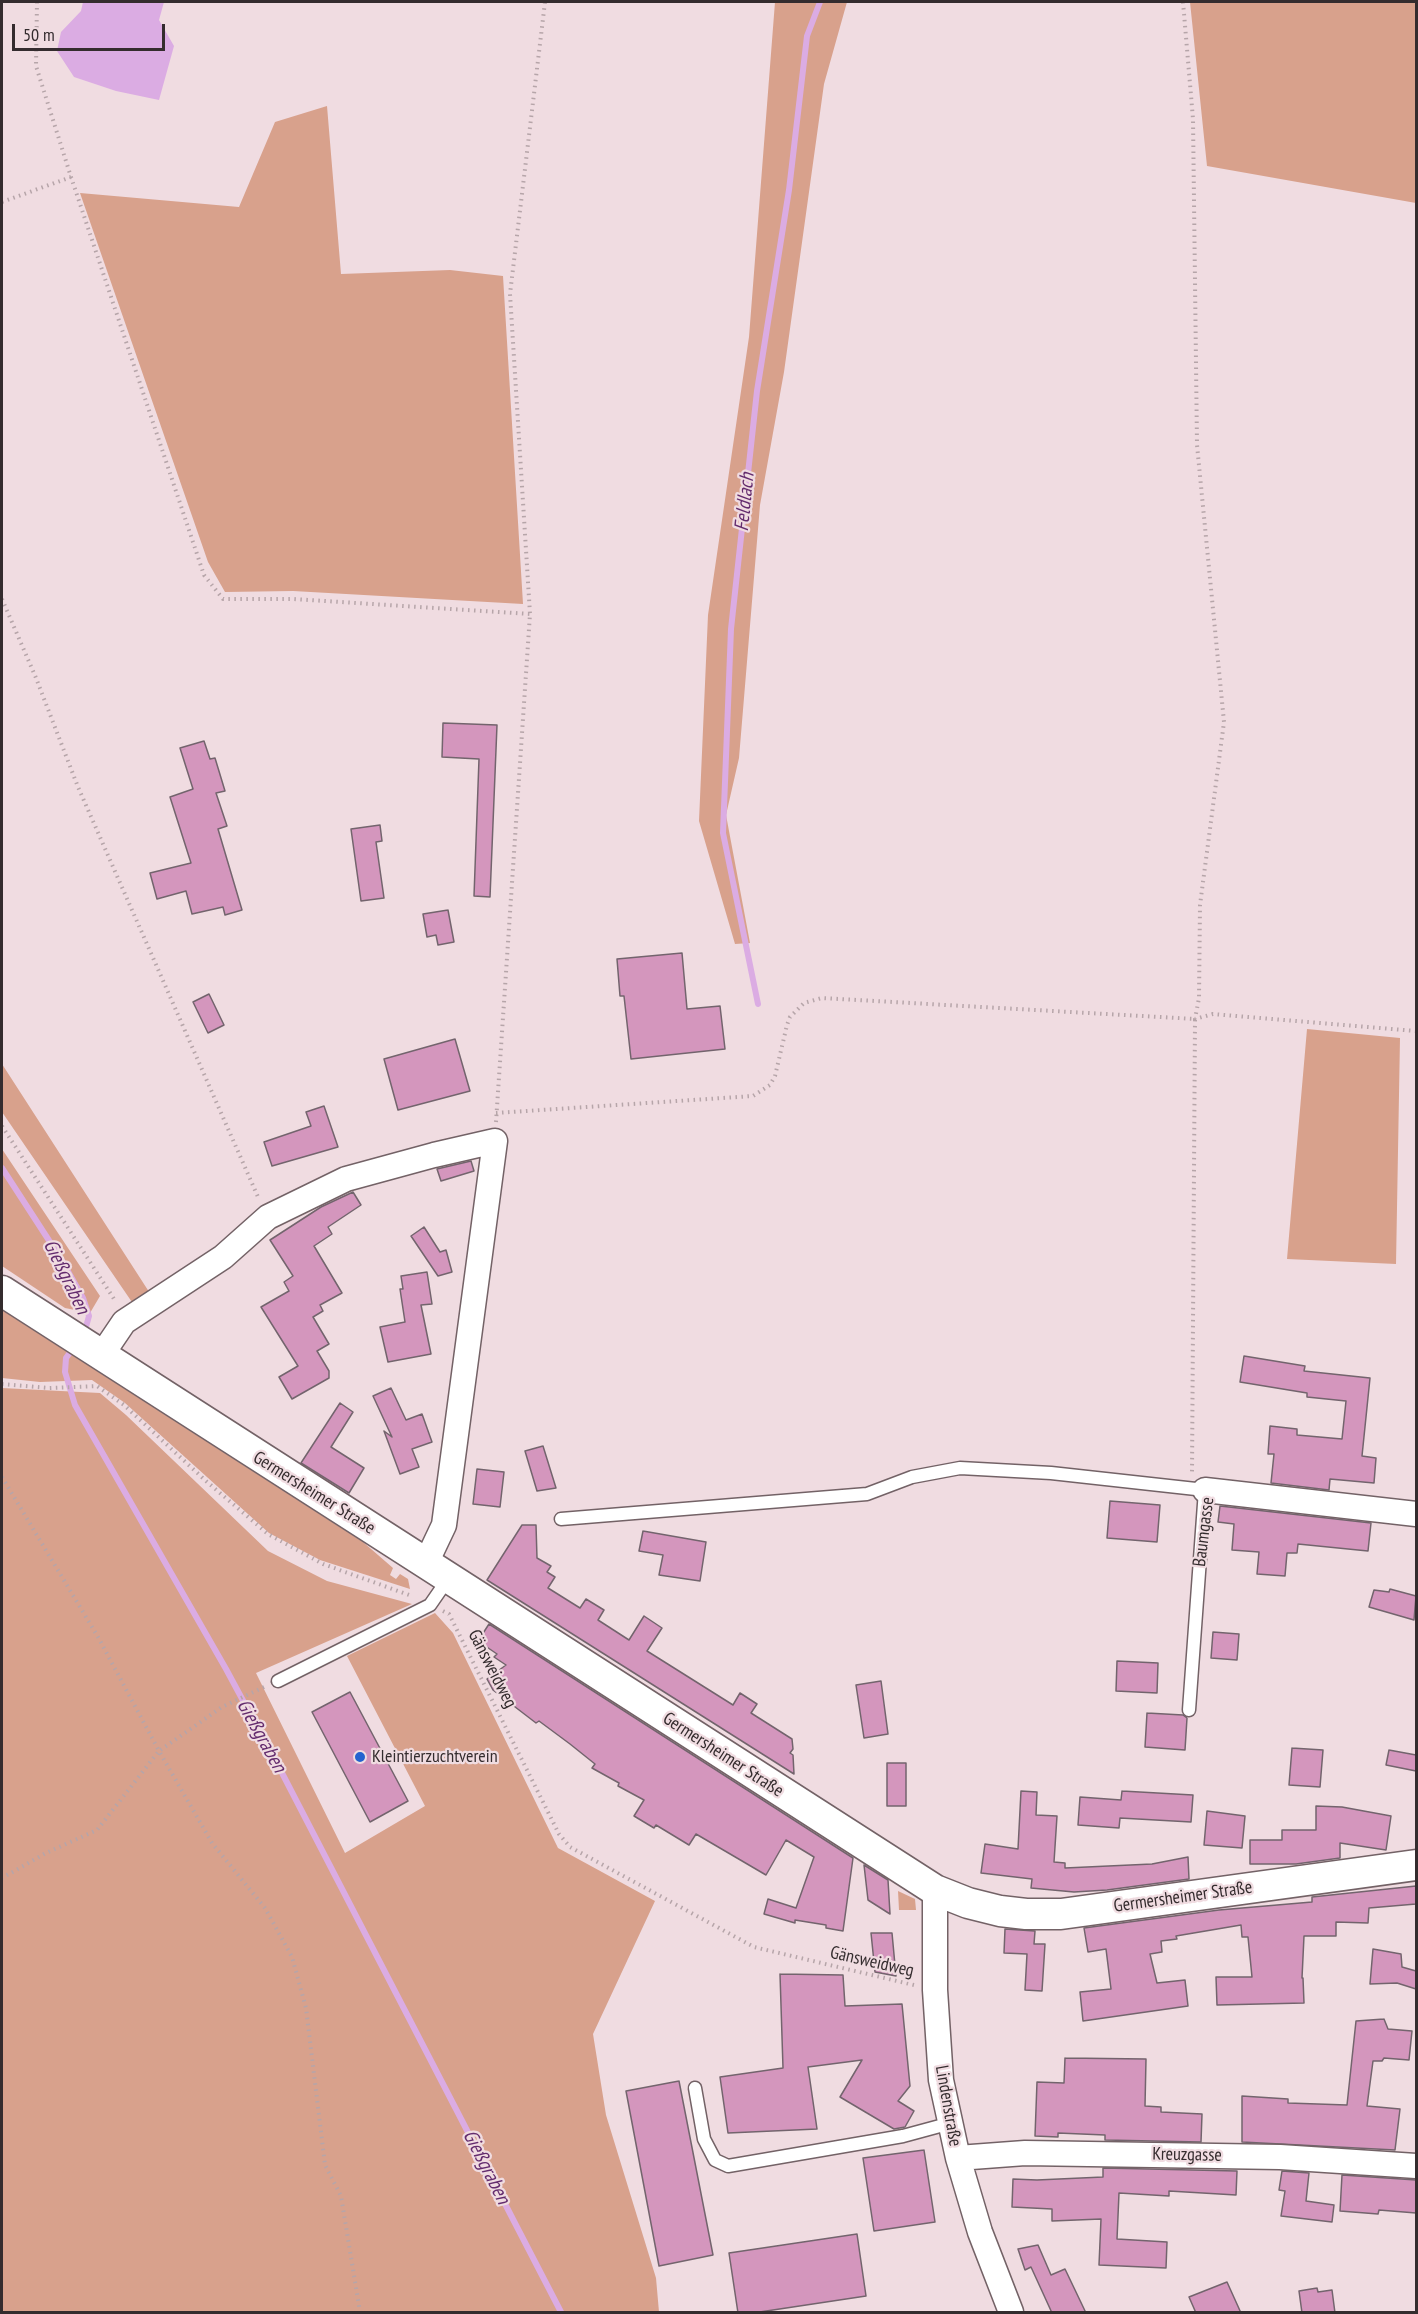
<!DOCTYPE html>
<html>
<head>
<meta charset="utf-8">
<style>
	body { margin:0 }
	#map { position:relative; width:1418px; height:2314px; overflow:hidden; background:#f0dce1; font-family:"PT Sans Narrow",sans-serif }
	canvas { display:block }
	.frame { position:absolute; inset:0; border:3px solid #342c2e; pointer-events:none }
	.scale { position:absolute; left:12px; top:24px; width:153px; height:27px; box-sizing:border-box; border:3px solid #342c2e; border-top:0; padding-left:8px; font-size:18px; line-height:21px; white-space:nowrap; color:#342c2e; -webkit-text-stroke:4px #f0dce1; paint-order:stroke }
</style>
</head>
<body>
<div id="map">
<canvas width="1418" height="2314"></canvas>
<div class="frame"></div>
<div class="scale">50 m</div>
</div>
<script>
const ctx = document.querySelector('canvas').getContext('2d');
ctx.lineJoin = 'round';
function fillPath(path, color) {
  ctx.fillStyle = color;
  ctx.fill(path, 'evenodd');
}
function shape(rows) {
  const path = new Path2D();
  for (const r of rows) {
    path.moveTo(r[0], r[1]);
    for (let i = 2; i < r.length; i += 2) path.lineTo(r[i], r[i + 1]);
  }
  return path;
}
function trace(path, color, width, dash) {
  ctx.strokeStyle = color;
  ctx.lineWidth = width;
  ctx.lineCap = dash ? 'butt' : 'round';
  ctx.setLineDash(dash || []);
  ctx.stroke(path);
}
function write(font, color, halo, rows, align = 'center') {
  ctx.font = font + ' "PT Sans Narrow",sans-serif';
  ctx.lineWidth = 4.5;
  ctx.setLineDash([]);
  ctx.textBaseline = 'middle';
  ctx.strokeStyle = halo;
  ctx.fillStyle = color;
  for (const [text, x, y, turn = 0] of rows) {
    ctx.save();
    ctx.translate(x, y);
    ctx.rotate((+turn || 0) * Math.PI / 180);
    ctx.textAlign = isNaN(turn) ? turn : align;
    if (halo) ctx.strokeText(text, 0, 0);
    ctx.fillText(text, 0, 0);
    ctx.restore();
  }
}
const green = shape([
	[775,2,847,2,824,84,784,372,760,505,739,758,726,815,750,943,735,944,699,821,708,615,749,337],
	[1190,2,1416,2,1416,203,1207,166],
	[327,106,341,274,450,270,503,276,523,604,293,591,225,592,208,562,80,193,239,207,275,122],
	[1307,1029,1400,1038,1396,1264,1287,1259],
	[2,1064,153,1298,136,1308,2,1112],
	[2,1149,100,1296,90,1313,65,1308,2,1266],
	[2,1310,363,1542,393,1568,390,1575,396,1579,400,1574,408,1579,410,1589,320,1560,269,1533,125,1403,92,1380,40,1382,2,1378],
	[2,1388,100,1393,126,1415,268,1551,327,1581,412,1604,256,1673,345,1853,425,1806,347,1656,435,1613,453,1633,558,1848,655,1901,593,2034,606,2115,656,2278,659,2312,2,2312],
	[898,1891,915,1899,916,1910,899,1910]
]);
const water = shape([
	[83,2,164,2,159,20,174,46,159,100,116,91,74,77,57,51,61,32,81,11]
]);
const stream = shape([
	[758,1004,723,833,731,629,757,391,789,190,807,36,820,2],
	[2,1168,61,1259,83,1298,89,1316,84,1334],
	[74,1347,66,1358,65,1372,75,1405,226,1669,281,1771,561,2312]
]);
const building = shape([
	[443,723,497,725,490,897,474,896,479,759,442,757,443,723],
	[204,741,210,759,215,758,225,791,216,793,227,826,218,829,242,910,225,915,223,907,192,914,186,891,157,899,150,873,191,863,170,797,193,789,180,748,204,741],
	[380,825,382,841,376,842,384,898,361,901,351,829,380,825],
	[448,910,454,942,438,945,436,935,427,937,423,914,448,910],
	[682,953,687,1009,720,1006,725,1049,631,1059,624,996,620,996,617,959,682,953],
	[209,994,224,1025,208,1033,193,1002,209,994],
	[455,1039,470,1091,398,1110,384,1059,455,1039],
	[324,1106,338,1147,272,1166,264,1142,311,1126,306,1112,324,1106],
	[471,1161,474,1171,441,1181,437,1169,471,1161],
	[353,1192,361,1205,328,1227,332,1234,314,1246,342,1293,320,1305,323,1311,313,1317,329,1344,317,1351,329,1371,329,1378,292,1399,279,1377,298,1366,261,1307,289,1291,284,1282,293,1276,270,1240,321,1207,353,1192],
	[424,1227,440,1252,446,1250,452,1272,438,1276,411,1236,424,1227],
	[427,1272,432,1304,421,1305,431,1354,388,1362,380,1327,405,1322,400,1289,403,1289,401,1276,427,1272],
	[1244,1356,1305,1366,1304,1371,1370,1378,1362,1456,1376,1458,1374,1483,1330,1479,1329,1490,1271,1483,1274,1454,1268,1454,1270,1426,1297,1429,1297,1435,1342,1439,1346,1401,1307,1397,1307,1393,1240,1382,1244,1356],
	[391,1388,406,1420,422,1414,432,1442,412,1449,419,1467,400,1474,384,1431,392,1437,373,1396,391,1388],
	[340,1403,353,1412,331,1447,364,1468,349,1493,301,1463,340,1403],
	[543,1446,556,1488,537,1491,525,1451,543,1446],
	[477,1469,504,1472,500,1507,473,1504,477,1469],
	[1110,1501,1160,1505,1157,1542,1107,1538,1110,1501],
	[1220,1506,1371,1523,1368,1551,1298,1544,1297,1553,1287,1553,1285,1576,1257,1574,1259,1552,1232,1550,1234,1524,1218,1522,1220,1506],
	[522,1525,536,1525,537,1558,551,1566,547,1572,555,1577,548,1588,580,1608,586,1599,604,1610,598,1620,629,1640,644,1616,662,1628,647,1651,733,1705,740,1693,757,1704,751,1713,792,1739,793,1749,790,1753,793,1755,794,1774,487,1580,522,1525],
	[643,1531,706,1542,700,1581,659,1575,663,1555,639,1551,643,1531],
	[1390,1589,1416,1596,1414,1620,1369,1607,1374,1590,1389,1592,1390,1589],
	[489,1624,853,1858,843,1931,826,1928,826,1925,795,1920,795,1923,764,1914,768,1899,796,1908,814,1857,786,1840,766,1875,696,1834,689,1845,656,1825,654,1828,634,1816,644,1800,618,1786,619,1783,592,1768,595,1764,570,1744,539,1721,536,1723,493,1690,487,1679,506,1665,494,1657,497,1654,478,1641,489,1624],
	[1213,1632,1239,1634,1237,1660,1211,1658,1213,1632],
	[1117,1661,1158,1663,1157,1693,1116,1691,1117,1661],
	[881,1681,888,1734,864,1738,856,1685,881,1681],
	[350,1692,408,1801,370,1822,312,1712,350,1692],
	[1147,1713,1183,1715,1187,1718,1185,1750,1145,1747,1147,1713],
	[1292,1748,1323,1750,1320,1787,1289,1785,1292,1748],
	[1389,1750,1416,1755,1416,1771,1386,1765,1389,1750],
	[887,1763,906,1763,906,1806,887,1806,887,1763],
	[1021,1791,1037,1792,1036,1815,1057,1816,1054,1862,1065,1863,1065,1868,1152,1864,1188,1857,1189,1879,1107,1890,1074,1892,1031,1888,1032,1879,981,1873,985,1844,1018,1849,1021,1791],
	[1122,1791,1193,1795,1191,1822,1120,1818,1119,1828,1078,1825,1080,1797,1121,1800,1122,1791],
	[1316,1806,1342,1807,1391,1816,1386,1850,1340,1843,1340,1858,1296,1864,1250,1864,1250,1840,1282,1840,1282,1830,1316,1830,1316,1806],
	[1207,1811,1245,1816,1242,1848,1204,1845,1207,1811],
	[864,1865,888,1880,890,1914,868,1900,864,1865],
	[1416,1886,1416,1904,1369,1908,1368,1923,1336,1922,1336,1936,1304,1936,1302,1978,1303,1978,1304,2003,1217,2005,1216,1977,1252,1977,1248,1937,1242,1937,1241,1925,1176,1936,1177,1939,1161,1941,1162,1952,1150,1954,1157,1983,1185,1980,1188,2006,1083,2021,1080,1992,1111,1989,1106,1949,1088,1952,1084,1928,1219,1910,1312,1902,1312,1897,1416,1886],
	[1005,1929,1035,1931,1034,1944,1045,1944,1042,1991,1025,1990,1027,1954,1004,1953,1005,1929],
	[871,1933,892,1933,896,1976,875,1972,871,1933],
	[1373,1949,1401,1954,1402,1967,1416,1971,1416,1989,1397,1983,1370,1984,1373,1949],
	[780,1974,843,1975,845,2006,902,2004,910,2086,898,2101,914,2111,905,2127,894,2129,840,2097,862,2060,808,2067,817,2129,728,2133,720,2077,783,2068,780,1974],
	[1384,2019,1388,2029,1412,2031,1409,2060,1384,2058,1382,2061,1373,2061,1367,2106,1400,2109,1395,2150,1242,2142,1242,2096,1288,2099,1288,2103,1347,2105,1356,2021,1384,2019],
	[1065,2058,1146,2059,1145,2106,1161,2107,1161,2112,1202,2114,1201,2142,1105,2140,1105,2135,1058,2133,1058,2137,1035,2136,1037,2082,1064,2083,1065,2058],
	[679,2081,713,2255,659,2266,626,2091,679,2081],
	[924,2150,935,2222,874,2231,863,2158,924,2150],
	[1103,2168,1237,2171,1236,2195,1169,2191,1169,2196,1119,2193,1117,2239,1167,2242,1166,2268,1099,2265,1101,2219,1052,2221,1052,2209,1012,2207,1013,2179,1037,2180,1103,2177,1103,2168],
	[1282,2171,1309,2173,1306,2201,1334,2205,1332,2222,1281,2216,1285,2191,1279,2190,1282,2171],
	[1342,2175,1416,2180,1416,2213,1379,2210,1378,2214,1340,2211,1342,2175],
	[857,2234,866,2296,753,2313,738,2313,729,2253,857,2234],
	[1038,2245,1051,2275,1065,2269,1086,2313,1052,2313,1031,2267,1025,2270,1018,2249,1038,2245],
	[1227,2282,1241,2313,1196,2313,1189,2297,1227,2282],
	[1317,2288,1318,2292,1332,2290,1335,2313,1302,2313,1299,2291,1317,2288]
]);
const path = shape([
	[37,2,36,66,71,177,204,575,223,599,293,599,530,614],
	[1183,2,1193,119,1197,445,1224,722,1200,905,1199,998,1195,1019,1213,1014,1416,1031],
	[2,202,71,177],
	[2,599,36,678,78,787,258,1197],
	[496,1113,753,1096,770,1085,775,1076,787,1025,790,1017,804,1003,822,998,1195,1019,1192,1473],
	[496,1122,530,614,510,294,545,2],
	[2,1126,116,1302],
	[2,1384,49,1388,97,1386,124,1405,206,1481,268,1534,323,1564,412,1596],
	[2,1477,98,1637,159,1751,97,1830,46,1853,2,1878],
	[443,1611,449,1614,559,1834,570,1847,754,1947,914,1985],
	[264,1687,222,1707,159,1751,212,1843,265,1908,292,1957,306,2008,325,2165,341,2196,360,2312]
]);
const service = shape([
	[561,1519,867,1494,912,1477,960,1468,1051,1473,1205,1490,1189,1710],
	[278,1681,430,1605,448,1579],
	[695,2088,704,2139,715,2160,728,2166,903,2136,951,2123]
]);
const minor = shape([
	[101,1356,124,1322,223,1257,268,1217,346,1179,434,1155,495,1141,444,1525,426,1563],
	[1205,1490,1416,1514],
	[935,1890,935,1990,941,2080,958,2158,980,2232,1011,2312],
	[958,2158,1025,2153,1280,2157,1416,2166]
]);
const tertiary = shape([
	[2,1291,935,1890,968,1903,1000,1911,1026,1914,1061,1914,1416,1865]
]);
const markers = [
	[360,1757,6,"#2463cf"]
];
const streetNames = [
	["Germersheimer Straße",314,1493,32],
	["Baumgasse",1204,1532,-83],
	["Gänsweidweg",492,1669,63],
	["Germersheimer Straße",723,1755,33],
	["Germersheimer Straße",1183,1897,-8],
	["Gänsweidweg",872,1962,13],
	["Lindenstraße",948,2106,80],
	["Kreuzgasse",1187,2155,1]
];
const poiNames = [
	["Kleintierzuchtverein",372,1757]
];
const waterNames = [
	["Feldlach",745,502,-84],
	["Gießgraben",66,1277,64],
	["Gießgraben",261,1736,61],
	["Gießgraben",486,2167,63]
];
fillPath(green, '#d8a18c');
fillPath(water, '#dbace3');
trace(stream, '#dbace3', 6);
fillPath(building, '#d496bd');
trace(building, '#73646d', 1.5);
trace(service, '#736266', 15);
trace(minor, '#736266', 27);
trace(tertiary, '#736266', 33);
trace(path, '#b6a5a9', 4, [1.5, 4.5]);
trace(service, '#fff', 12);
trace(minor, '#fff', 24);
trace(tertiary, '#fff', 30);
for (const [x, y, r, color] of markers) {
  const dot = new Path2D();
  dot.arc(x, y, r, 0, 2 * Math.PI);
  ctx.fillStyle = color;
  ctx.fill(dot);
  trace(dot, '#f0dce1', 2);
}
write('18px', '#342c2e', '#f0dce1', streetNames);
write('18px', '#342c2e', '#f0dce1', poiNames, 'left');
write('italic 20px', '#642c6e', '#f0dce1', waterNames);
</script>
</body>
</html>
